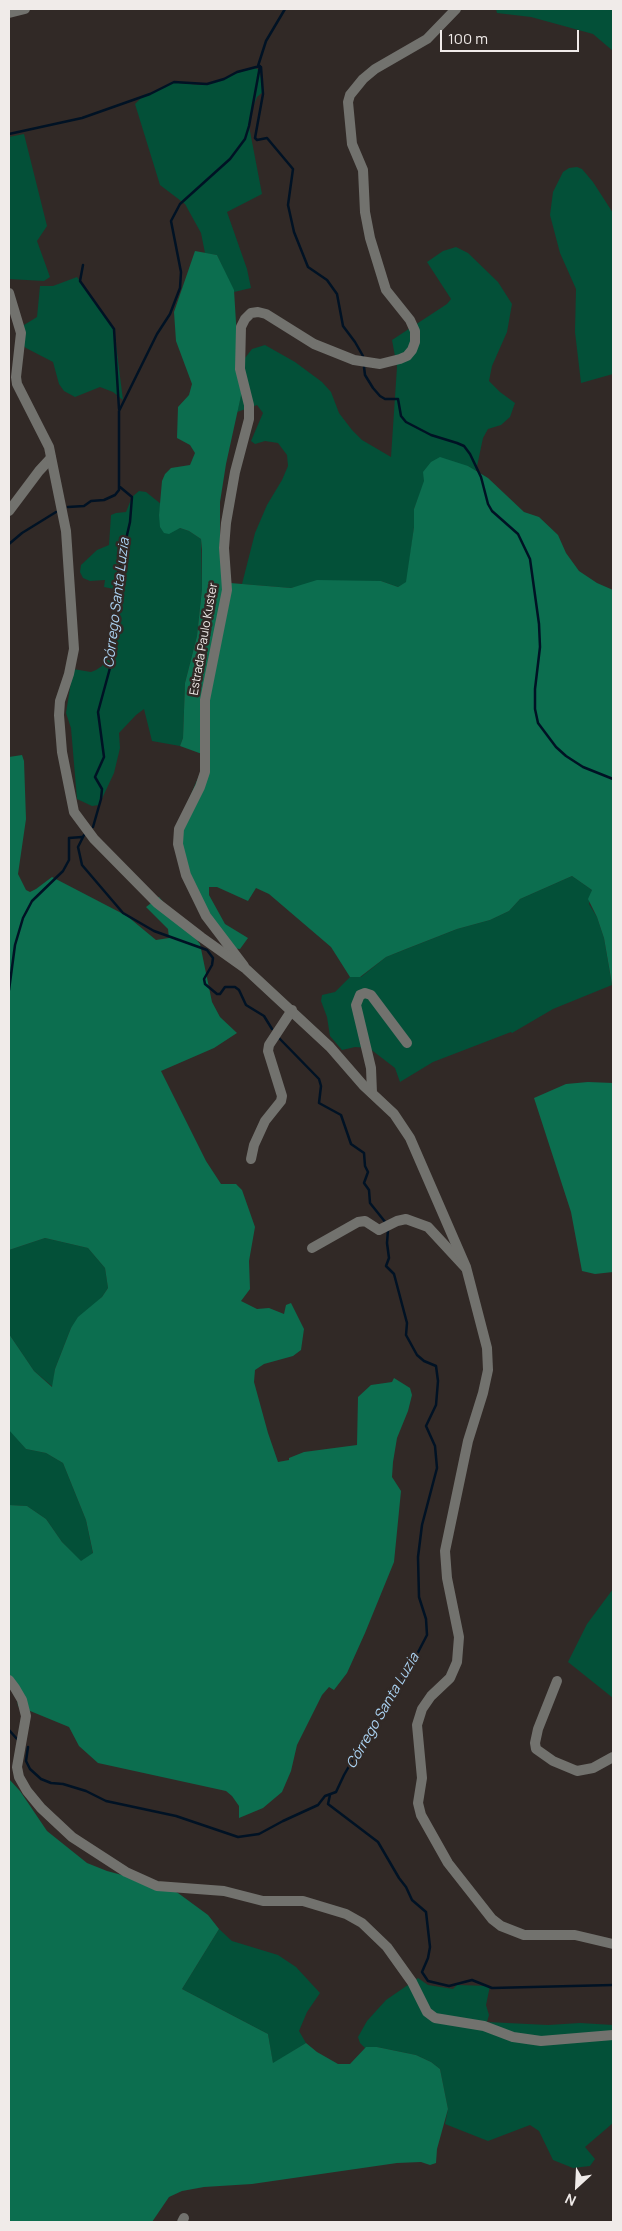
<!DOCTYPE html>
<html>
<head>
<meta charset="utf-8">
<style>
	body { margin:0 }
	#map { position:relative; width:622px; height:2231px; overflow:hidden; background:#312926; font-family:Manrope,sans-serif }
	canvas { display:block }
	.frame { position:absolute; inset:0; border:10px solid #f0ebe9; pointer-events:none }
	.north { position:absolute; left:552px; top:2161px; width:50px; height:50px; -webkit-text-stroke:4px #312926; paint-order:stroke; rotate:205deg; font-size:14px; font-weight:700; line-height:20px; text-align:center; color:#f0ebe9 }
	.north::after { content:''; display:block; margin:auto; width:18px; height:22px; background:#f0ebe9; clip-path:polygon(50% 0,100% 100%,50% 72%,0 100%) }
	.scale { position:absolute; left:440px; top:30px; width:139px; height:22px; box-sizing:border-box; border:2px solid #f0ebe9; border-top:0; padding-left:6px; font-size:15px; line-height:18px; white-space:nowrap; color:#f0ebe9; -webkit-text-stroke:4px #312926; paint-order:stroke }
</style>
</head>
<body>
<div id="map">
<canvas width="622" height="2231"></canvas>
<div class="frame"></div>
<div class="north">N</div>
<div class="scale">100 m</div>
</div>
<script>
const ctx = document.querySelector('canvas').getContext('2d');
ctx.lineJoin = 'round';
function fillPath(path, color) {
  ctx.fillStyle = color;
  ctx.fill(path, 'evenodd');
}
function shape(rows) {
  const path = new Path2D();
  for (const r of rows) {
    path.moveTo(r[0], r[1]);
    for (let i = 2; i < r.length; i += 2) path.lineTo(r[i], r[i + 1]);
  }
  return path;
}
function trace(path, color, width, dash) {
  ctx.strokeStyle = color;
  ctx.lineWidth = width;
  ctx.lineCap = dash ? 'butt' : 'round';
  ctx.setLineDash(dash || []);
  ctx.stroke(path);
}
function write(font, color, halo, rows, align = 'center') {
  ctx.font = font + ' Manrope,sans-serif';
  ctx.lineWidth = 5;
  ctx.setLineDash([]);
  ctx.textBaseline = 'middle';
  ctx.strokeStyle = halo;
  ctx.fillStyle = color;
  for (const [text, x, y, turn = 0] of rows) {
    ctx.save();
    ctx.translate(x, y);
    ctx.rotate((+turn || 0) * Math.PI / 180);
    ctx.textAlign = isNaN(turn) ? turn : align;
    if (halo) ctx.strokeText(text, 0, 0);
    ctx.fillText(text, 0, 0);
    ctx.restore();
  }
}
const green = shape([
	[496,9,613,9,613,51,593,34,531,17,497,13],
	[253,67,259,70,264,91,257,97,252,109,249,126,262,194,227,212,247,269,251,288,234,292,217,255,205,253,201,233,185,204,160,185,135,104,144,95,166,87,171,82,200,85,215,82],
	[24,134,47,226,37,241,50,277,44,281,9,279,9,137],
	[577,167,582,169,593,182,613,213,613,374,581,383,575,332,576,289,560,253,550,215,553,192,563,172,569,168],
	[456,247,468,253,498,282,512,304,507,332,492,366,489,381,500,392,515,403,510,417,501,425,488,429,483,438,476,471,468,466,425,481,414,509,414,527,407,582,398,587,381,581,295,587,291,588,242,584,255,533,267,505,282,480,288,466,287,455,278,443,265,441,255,444,251,441,263,413,257,405,237,412,244,382,245,358,252,349,265,345,295,362,322,382,331,392,339,413,352,430,362,440,391,457,397,367,392,340,447,304,451,299,427,262,443,251],
	[77,277,114,329,123,400,113,392,100,387,75,397,64,391,59,384,53,362,26,348,16,340,18,331,24,325,37,317,40,286,53,286],
	[139,491,146,492,161,504,159,515,172,530,180,528,189,531,201,539,202,589,197,636,185,683,183,738,180,746,152,741,144,709,136,715,119,733,120,748,114,773,99,805,92,806,77,799,71,728,66,713,73,669,91,672,96,670,102,666,108,653,113,640,111,615,118,598,114,589,104,587,105,580,90,581,83,578,80,572,81,565,97,550,109,545,111,515,116,513,126,512,132,497],
	[572,876,592,890,589,904,597,917,604,938,612,985,553,1009,512,1033,511,1032,433,1062,400,1082,395,1068,369,1048,355,1047,342,1050,330,1036,327,1017,321,1001,322,995,335,992,350,977,361,977,386,957,457,929,490,920,509,911,520,899],
	[45,1238,88,1248,105,1268,108,1288,102,1297,71,1328,55,1369,53,1387,34,1371,9,1334,9,1250],
	[9,1428,26,1449,46,1453,63,1463,86,1520,93,1554,81,1562,62,1542,46,1519,27,1506,9,1505],
	[613,1589,613,1698,568,1662,587,1624],
	[219,1929,232,1941,278,1955,296,1967,320,1993,307,2012,299,2031,306,2043,273,2064,268,2034,182,1989],
	[418,1978,428,1985,453,1989,457,1985,490,1986,486,2005,489,2015,487,2022,548,2025,580,2023,613,2025,613,2123,585,2147,595,2159,590,2166,573,2168,553,2160,539,2131,530,2125,488,2141,445,2124,448,2109,440,2069,431,2062,416,2055,377,2047,365,2048,360,2043,358,2037,367,2021,386,2000]
]);
const forest = shape([
	[195,251,217,255,234,290,237,339,244,382,226,464,220,502,220,536,230,583,291,588,317,580,381,581,398,587,406,582,414,527,414,509,424,481,423,472,431,462,440,457,468,466,488,478,524,512,539,517,558,535,566,553,579,571,597,583,613,590,613,990,604,938,597,917,588,899,592,890,572,876,520,899,509,911,490,920,457,929,406,949,386,957,360,977,350,977,331,947,269,894,256,888,248,901,217,887,209,887,209,895,225,924,248,938,240,949,232,948,185,874,179,822,202,769,202,754,180,746,183,738,185,683,197,636,202,589,202,550,201,539,189,531,180,528,169,534,164,533,160,527,159,515,162,481,165,474,171,468,190,465,195,453,190,445,177,438,178,407,189,395,192,384,176,341,174,312],
	[22,755,24,761,26,819,18,874,26,890,30,892,36,889,52,877,127,916,156,940,169,938,168,929,146,907,159,897,200,944,212,1002,220,1017,237,1033,214,1048,161,1071,206,1161,221,1184,236,1184,242,1190,255,1227,249,1261,250,1289,241,1301,257,1309,269,1308,284,1314,286,1305,291,1303,304,1329,301,1350,293,1356,264,1364,255,1370,254,1382,268,1433,278,1462,289,1460,289,1458,304,1452,357,1445,358,1397,371,1385,392,1382,394,1378,410,1388,412,1395,408,1411,397,1438,393,1462,392,1477,401,1491,394,1562,365,1633,347,1673,334,1690,329,1687,322,1695,297,1745,291,1771,282,1792,263,1808,239,1818,239,1806,232,1796,226,1791,98,1763,79,1746,69,1727,18,1706,17,1697,9,1680,9,1505,27,1506,46,1519,62,1542,81,1561,93,1553,86,1520,63,1463,46,1453,26,1449,9,1430,9,1334,34,1371,52,1387,55,1369,71,1328,78,1317,102,1297,108,1288,105,1268,88,1248,45,1238,9,1250,9,757],
	[588,1082,613,1083,613,1272,595,1274,582,1271,571,1212,534,1098,566,1084],
	[9,1779,20,1791,47,1831,87,1863,107,1871,163,1886,178,1893,208,1915,219,1929,182,1989,268,2034,273,2063,306,2043,317,2052,338,2064,350,2064,366,2047,377,2047,416,2055,431,2062,440,2069,448,2109,437,2149,436,2163,430,2165,421,2162,397,2163,252,2184,204,2187,182,2191,169,2197,152,2222,9,2222]
]);
const stream = shape([
	[258,66,266,41,285,9],
	[261,67,263,94,255,138,257,140,267,138,293,169,288,205,294,232,308,267,327,280,337,294,343,326,355,342,363,356],
	[9,134,82,118,150,94,174,82,207,84,224,79,237,72,260,66],
	[83,265,80,281,114,329,119,409],
	[364,367,365,375,373,388,380,396,385,399,398,399,401,416,406,422,431,435,457,443,464,446,470,454,481,477,488,504,492,511,518,534,530,559,539,624,540,647,535,689,535,709,538,723,556,747,566,756,583,767,613,779],
	[68,507,84,506,91,501,104,500,115,495,119,490,119,411,157,334,170,314,180,288,181,272,171,221,180,204,230,159,245,139,249,126,260,66],
	[9,544,22,533,56,512],
	[93,827,101,799,102,789,95,777,104,757,98,712,113,657,116,642,114,617,118,606,120,590,118,574,130,522,132,497,120,487],
	[84,835,78,847,82,865,123,913,154,931,207,950,213,958,212,965,204,979,205,984,217,994,220,994,225,987,235,987,239,990,246,1005,264,1016,272,1029],
	[9,990,15,945,23,918,32,901,63,871,69,860,69,838,82,837],
	[279,1038,319,1079,321,1086,319,1103,341,1115,351,1144,364,1153,365,1166,368,1172,364,1183,369,1190,370,1203,386,1223],
	[9,1730,17,1739],
	[28,1747,26,1761,30,1769,41,1779,51,1783,63,1784,86,1791,106,1801,176,1816,238,1837,259,1834,283,1821,318,1805,325,1796,336,1792,344,1775,385,1703,414,1660,427,1635,426,1619,419,1597,418,1557,422,1525,437,1468,435,1446,426,1426,436,1405,438,1381,436,1366,424,1361,417,1355,406,1335,407,1323,394,1274,386,1266,389,1258,387,1243,388,1230],
	[330,1795,328,1804,378,1842,399,1878,406,1887,412,1900,426,1912,430,1947,428,1958,422,1972,428,1981,449,1986,472,1980,492,1988,613,1985]
]);
const minor = shape([
	[9,511,39,471,51,458],
	[244,966,206,916,186,875,178,844,179,829,200,787,205,772,205,700,227,590,224,548,226,523,235,472,249,419,249,405,240,369,241,327,245,319,251,313,258,312,266,314,314,344,354,360,380,364,400,359,407,356,412,350,415,342,415,331,410,320,386,290,370,238,365,212,363,170,352,144,348,102,350,95,363,79,375,69,427,39,456,9],
	[372,1093,371,1068,356,1005,360,995,365,993,371,995,407,1043],
	[251,1159,254,1145,265,1121,281,1101,282,1096,268,1051,269,1045,292,1010],
	[312,1248,358,1222,365,1221,379,1230,397,1221,406,1219,428,1227,465,1267],
	[9,1680,15,1688,22,1700,26,1716,17,1767,19,1777,27,1791,41,1808,72,1837,126,1872,157,1886,224,1891,263,1901,303,1901,346,1914,362,1923,387,1947,412,1982,427,2012,435,2018,484,2026,513,2037,541,2041,613,2035],
	[557,1681,538,1729,535,1743,536,1749,553,1761,577,1771,593,1768,613,1757],
	[182,2222,184,2218]
]);
const tertiary = shape([
	[9,13,25,9],
	[9,293,21,333,16,377,17,384,49,447,66,531,74,649,69,674,60,701,59,715,62,752,74,812,94,839,157,903,201,937,246,969,330,1047,363,1085,394,1114,410,1138,466,1267,487,1348,488,1370,483,1393,468,1441,445,1551,447,1578,459,1637,457,1662,450,1678,431,1696,422,1709,417,1725,422,1778,418,1803,421,1815,448,1863,492,1919,501,1926,524,1935,575,1935,613,1944]
]);
const streetNames = [
	["Estrada Paulo Kuster",204,639,-80]
];
const waterNames = [
	["Córrego Santa Luzia",117,603,-83],
	["Córrego Santa Luzia",383,1711,-60]
];
fillPath(green, '#035038');
fillPath(forest, '#0c6e4f');
trace(stream, '#001224', 2.5);
trace(minor, '#72726e', 10);
trace(tertiary, '#72726e', 10);
write('12px', '#f0ebe9', '#312926', streetNames);
write('italic 14px', '#acd4f4', '#312926', waterNames);
</script>
</body>
</html>
